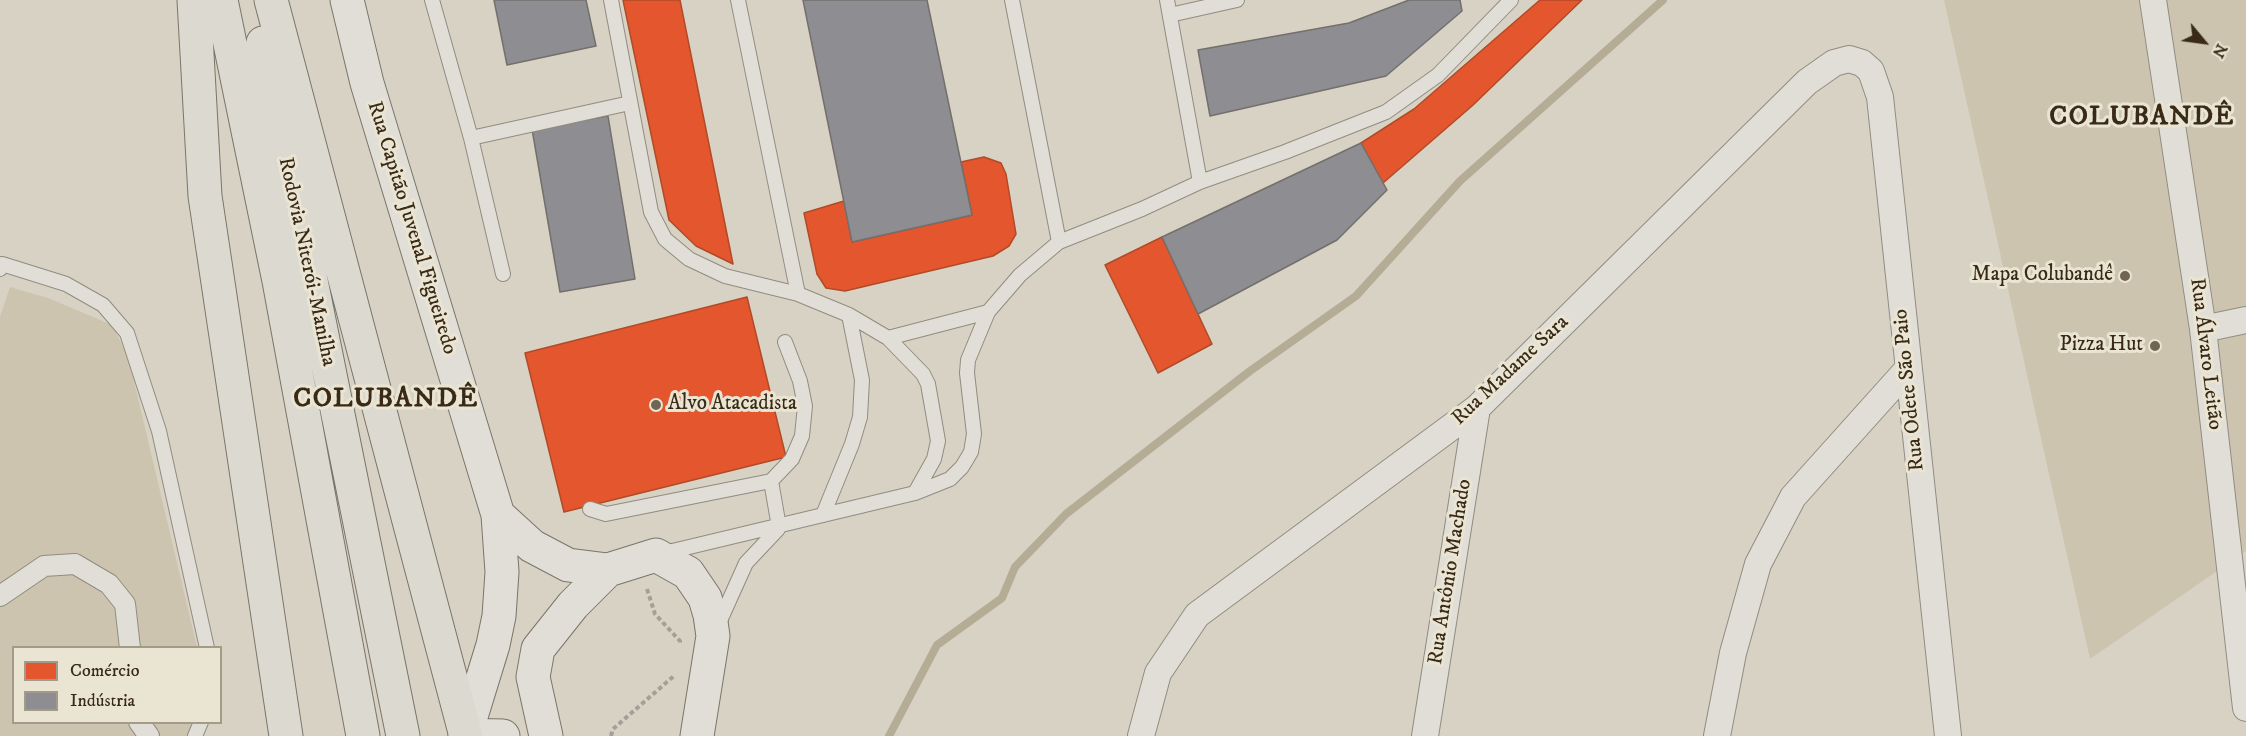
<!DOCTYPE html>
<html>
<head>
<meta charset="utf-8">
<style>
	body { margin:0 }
	#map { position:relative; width:2246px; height:736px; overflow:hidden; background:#d7d2c3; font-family:"IM FELL DW Pica",serif }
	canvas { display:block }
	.legend { position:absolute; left:12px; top:646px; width:210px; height:78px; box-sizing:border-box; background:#eae4d3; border:2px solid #a39a88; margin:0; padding:8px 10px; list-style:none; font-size:18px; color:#392a17 }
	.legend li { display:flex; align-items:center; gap:12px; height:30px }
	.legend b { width:30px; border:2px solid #a39a88 }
	.north { position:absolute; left:2174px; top:12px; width:60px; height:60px; -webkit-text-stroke:4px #eae4d3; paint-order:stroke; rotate:119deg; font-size:16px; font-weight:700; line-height:24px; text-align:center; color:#392a17 }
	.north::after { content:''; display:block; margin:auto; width:21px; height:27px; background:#392a17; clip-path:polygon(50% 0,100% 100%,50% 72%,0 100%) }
</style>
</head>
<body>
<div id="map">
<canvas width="2246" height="736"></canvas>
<ul class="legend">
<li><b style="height:16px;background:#e4572e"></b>Comércio</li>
<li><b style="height:16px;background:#8d8d92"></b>Indústria</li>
</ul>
<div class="north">N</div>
</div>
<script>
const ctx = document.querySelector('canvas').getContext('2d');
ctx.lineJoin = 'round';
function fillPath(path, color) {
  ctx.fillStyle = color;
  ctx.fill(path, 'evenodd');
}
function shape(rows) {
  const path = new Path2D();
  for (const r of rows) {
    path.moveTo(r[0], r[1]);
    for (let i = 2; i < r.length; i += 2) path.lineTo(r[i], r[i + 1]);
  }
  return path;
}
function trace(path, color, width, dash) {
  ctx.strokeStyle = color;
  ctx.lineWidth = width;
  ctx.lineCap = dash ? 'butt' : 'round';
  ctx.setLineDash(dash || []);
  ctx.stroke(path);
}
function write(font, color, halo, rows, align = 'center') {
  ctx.font = font + ' "IM FELL DW Pica",serif';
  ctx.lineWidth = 6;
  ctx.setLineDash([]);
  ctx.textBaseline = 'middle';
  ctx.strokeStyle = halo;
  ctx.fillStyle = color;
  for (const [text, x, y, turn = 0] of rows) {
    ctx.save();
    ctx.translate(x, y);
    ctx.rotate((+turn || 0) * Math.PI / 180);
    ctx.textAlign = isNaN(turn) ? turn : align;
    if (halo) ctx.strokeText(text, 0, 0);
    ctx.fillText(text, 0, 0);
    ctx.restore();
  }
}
const green = shape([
	[1944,0,2246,0,2246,551,2090,659],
	[10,287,48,298,112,325,128,356,197,647,14,648,14,722,192,723,188,736,0,736,0,317]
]);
const shops = shape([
	[623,0,680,0,733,264,696,246,669,220,623,0],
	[1540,0,1582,0,1472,106,1383,183,1361,143,1414,109,1540,0],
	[984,157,1001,163,1006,174,1016,234,1009,246,993,256,845,291,826,288,817,274,804,213,844,201,852,242,972,215,961,162,984,157],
	[1162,237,1212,344,1158,373,1105,265,1162,237],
	[747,297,786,457,564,512,525,353,747,297]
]);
const industry = shape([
	[494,0,586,0,596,46,507,65,494,0],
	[803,0,927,0,972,215,852,242,803,0],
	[1409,0,1460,0,1462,11,1386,76,1210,116,1198,50,1349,23,1409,0],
	[608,116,635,279,560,292,532,129,608,116],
	[1361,143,1387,190,1337,240,1198,314,1162,237,1361,143]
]);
const stream = shape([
	[889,736,937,645,1002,598,1015,567,1066,514,1250,371,1356,296,1460,181,1663,0]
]);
const path = shape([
	[647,589,655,614,680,641,680,644],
	[611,736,613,729,675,675]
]);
const service = shape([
	[432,0,471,138,630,103],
	[611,0,651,212,665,239,689,259,725,276,798,294],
	[738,0,798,294,849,315,888,338,923,374,928,384,938,441,934,459,915,493],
	[1012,0,1059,242],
	[1167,0,1200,182],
	[1170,15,1237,0],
	[471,138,503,274],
	[0,269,2,264,66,284,103,305,127,333,159,431,207,648],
	[888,338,988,312,1020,275,1059,242,1142,209,1200,182,1285,152,1386,112,1438,75,1511,0],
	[590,509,606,514,771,481],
	[823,515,852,444,860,417,862,380,849,315],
	[779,527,771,481,792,459,802,436,805,406,800,381,785,342],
	[664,553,915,493,950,479,962,467,971,452,974,434,967,373,968,360,988,312],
	[719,623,746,563,778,529],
	[195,736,201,722]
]);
const pedestrian = shape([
	[0,596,44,566,75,564,109,584,125,604,130,648],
	[139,722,149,736]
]);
const minor = shape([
	[2153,0,2203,329,2246,708],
	[2203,329,2246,320],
	[1141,736,1158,673,1197,615,1477,408,1807,82,1834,63,1849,59,1862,63,1871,71,1880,97,1948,736],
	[1425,736,1477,408],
	[1717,736,1733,653,1758,564,1793,497,1907,370]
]);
const secondary = shape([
	[347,0,367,83,498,515,502,572,499,616,493,645,465,736],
	[498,515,532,546,568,565,608,570],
	[466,735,503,736],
	[546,736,533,677,538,649,573,605,608,570,656,555,688,573,705,598,710,615,713,636,697,736]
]);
const trunk = shape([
	[194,0,205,196,286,736],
	[221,0,279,281,363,736],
	[271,0,466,736],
	[263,43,403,736]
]);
const markers = [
	[2125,276,6,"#706553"],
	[2155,346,6,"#706553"],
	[656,405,6,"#706553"]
];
const streetNames = [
	["Rua Capitão Juvenal Figueiredo",411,228,73],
	["Rodovia Niterói-Manilha",306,262,78],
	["Rua Álvaro Leitão",2205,354,83],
	["Rua Madame Sara",1511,371,-43],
	["Rua Odete São Paio",1910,390,-96],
	["Rua Antônio Machado",1451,572,-81]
];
const poiNames = [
	["Mapa Colubandê",2113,276],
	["Pizza Hut",2143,346],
	["Alvo Atacadista",668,405,"left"]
];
const districtNames = [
	["COLUBANDÊ",2142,118],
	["COLUBANDÊ",386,400]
];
fillPath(green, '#ccc4af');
fillPath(shops, '#e4572e');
trace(shops, '#b14a27', 1.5);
fillPath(industry, '#8d8d92');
trace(industry, '#746f6d', 1.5);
trace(stream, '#b5ac96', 8);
trace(service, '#918c81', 16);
trace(pedestrian, '#918c81', 22);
trace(minor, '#918c81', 28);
trace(secondary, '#7a756a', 35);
trace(trunk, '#7a756a', 35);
trace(path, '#a3a098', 4, [4.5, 3]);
trace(service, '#e1ded7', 14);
trace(pedestrian, '#e1ded7', 20);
trace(minor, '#e1ded7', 26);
trace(secondary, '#e1ded7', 33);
trace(trunk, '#dcd9d0', 33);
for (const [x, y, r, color] of markers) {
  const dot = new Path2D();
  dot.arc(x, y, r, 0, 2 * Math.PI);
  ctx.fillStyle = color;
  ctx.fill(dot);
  trace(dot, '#eae4d3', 2);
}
write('21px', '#392a17', '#eae4d3', streetNames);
write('21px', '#392a17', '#eae4d3', poiNames, 'right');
ctx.letterSpacing = '1.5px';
write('bold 27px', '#392a17', '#eae4d3', districtNames);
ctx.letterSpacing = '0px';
</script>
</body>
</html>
